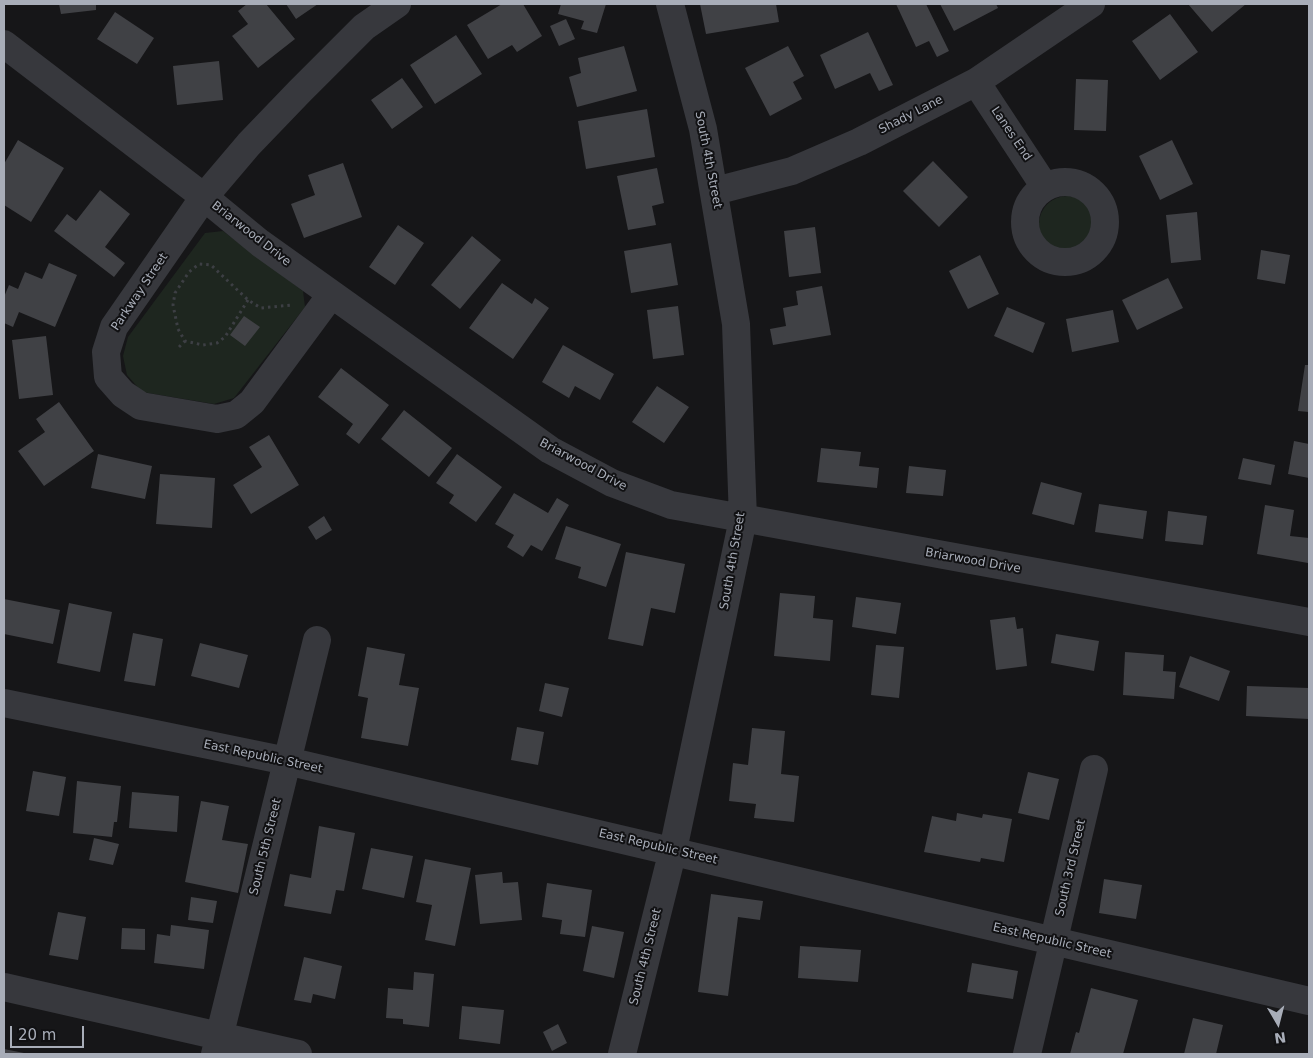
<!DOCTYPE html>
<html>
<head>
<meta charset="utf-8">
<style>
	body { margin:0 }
	#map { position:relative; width:1313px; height:1058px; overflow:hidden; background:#161618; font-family:"DejaVu Sans",sans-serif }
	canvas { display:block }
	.frame { position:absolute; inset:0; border:5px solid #a8adb8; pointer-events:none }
	.north { position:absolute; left:1253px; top:998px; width:50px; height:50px; -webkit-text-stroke:4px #111113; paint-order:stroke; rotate:172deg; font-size:14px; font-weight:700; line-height:20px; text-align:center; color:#a8adb8 }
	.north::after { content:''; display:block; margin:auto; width:18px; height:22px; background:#a8adb8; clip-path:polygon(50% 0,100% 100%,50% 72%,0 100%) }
	.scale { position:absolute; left:10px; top:1026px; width:74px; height:22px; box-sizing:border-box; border:2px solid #a8adb8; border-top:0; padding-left:6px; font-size:15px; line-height:18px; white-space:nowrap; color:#a8adb8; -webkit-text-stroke:4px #111113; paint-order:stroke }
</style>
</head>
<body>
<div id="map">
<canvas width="1313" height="1058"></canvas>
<div class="frame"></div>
<div class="north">N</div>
<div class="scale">20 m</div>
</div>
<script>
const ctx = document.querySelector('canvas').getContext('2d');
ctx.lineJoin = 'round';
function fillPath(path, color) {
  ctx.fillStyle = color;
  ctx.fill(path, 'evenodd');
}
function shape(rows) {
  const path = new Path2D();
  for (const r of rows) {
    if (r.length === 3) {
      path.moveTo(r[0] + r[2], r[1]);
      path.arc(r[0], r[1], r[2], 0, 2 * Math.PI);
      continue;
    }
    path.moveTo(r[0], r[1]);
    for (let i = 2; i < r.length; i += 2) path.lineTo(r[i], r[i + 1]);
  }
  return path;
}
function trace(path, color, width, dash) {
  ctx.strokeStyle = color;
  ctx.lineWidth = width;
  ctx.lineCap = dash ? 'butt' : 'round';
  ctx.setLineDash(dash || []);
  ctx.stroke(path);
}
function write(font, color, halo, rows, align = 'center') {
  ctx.font = font + ' "DejaVu Sans",sans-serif';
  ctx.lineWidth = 4;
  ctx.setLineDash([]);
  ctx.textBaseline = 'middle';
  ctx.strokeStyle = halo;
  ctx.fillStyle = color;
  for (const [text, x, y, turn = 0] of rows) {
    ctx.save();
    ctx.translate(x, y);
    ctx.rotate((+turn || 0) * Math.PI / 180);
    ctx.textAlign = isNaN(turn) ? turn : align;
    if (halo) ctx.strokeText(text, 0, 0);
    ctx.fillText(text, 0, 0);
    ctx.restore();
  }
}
const green = shape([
	[1067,224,28],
	[223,231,303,291,305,307,234,398,214,404,142,392,127,375,123,356,128,337,205,233]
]);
const building = shape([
	[59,4,96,4,96,10,61,14],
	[247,4,266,4,295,39,258,68,232,36,248,24,238,11],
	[286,4,318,4,296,19],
	[502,4,523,4,542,36,517,52,512,45,488,59,467,25],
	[561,4,606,4,597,33,581,29,584,21,558,14],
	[700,4,776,4,779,22,706,34],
	[896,4,926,4,949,51,937,57,929,41,916,47],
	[940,4,996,4,998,8,954,31],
	[1188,4,1246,4,1212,32],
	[115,12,154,38,137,64,97,39],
	[1170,14,1198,52,1160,80,1132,41],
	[566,19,575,39,559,46,550,26],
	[868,32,893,85,879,91,870,73,835,89,820,55],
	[456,35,482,74,435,104,410,65],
	[624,46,637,91,577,107,569,77,581,73,578,58],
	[788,46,804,76,793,82,802,99,770,116,745,68],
	[219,61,223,100,177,105,173,66],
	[402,78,423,107,392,129,371,100],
	[1076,79,1108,80,1106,131,1074,130],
	[647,109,655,157,586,169,578,121],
	[18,140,64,168,31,222,4,205,4,164],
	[1172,140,1193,184,1160,200,1139,156],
	[933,161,968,197,939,227,903,191],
	[343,163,362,217,304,238,291,204,315,195,308,175],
	[657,168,664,203,652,206,656,225,628,230,617,176],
	[100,190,130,214,105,247,125,263,114,277,54,231,67,214,76,221],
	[1197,212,1201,260,1171,263,1166,215],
	[398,225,424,243,395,285,369,267],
	[815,227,821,273,789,277,784,231],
	[472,236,501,260,460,309,431,285],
	[671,243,678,285,631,293,624,251],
	[1261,250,1290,255,1285,284,1257,279],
	[980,255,999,294,968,309,949,271],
	[49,263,77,275,55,327,19,312,13,327,4,323,4,297,9,285,18,289,25,272,42,279],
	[1168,278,1183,308,1137,330,1122,300],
	[502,283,532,304,535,298,549,308,513,359,469,328],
	[822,286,831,335,773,345,770,329,786,326,783,308,798,305,796,291],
	[678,306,684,355,653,359,647,310],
	[1007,307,1045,323,1033,353,994,336],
	[1113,310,1119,342,1072,352,1066,319],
	[244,316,260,327,245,346,230,335],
	[46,336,53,395,19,399,12,340],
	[563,345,614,374,600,400,575,386,569,398,542,382],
	[1305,365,1309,365,1309,412,1298,411],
	[341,368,389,405,359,444,346,434,353,424,318,397],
	[657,386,689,407,664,443,632,422],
	[59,402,94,451,44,486,18,451,45,432,36,419],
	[404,410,452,448,429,477,381,439],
	[269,435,299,485,251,514,233,485,262,467,249,447],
	[1294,441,1309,444,1309,478,1288,474],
	[821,448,861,452,859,466,879,468,877,488,817,482],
	[98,454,152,466,145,499,91,488],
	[457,454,502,487,476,522,449,503,454,495,436,483],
	[1243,458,1275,465,1271,485,1238,479],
	[909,466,946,470,943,496,906,493],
	[160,474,215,478,212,528,156,524],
	[1041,482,1082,493,1074,525,1032,514],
	[514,493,548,513,557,498,569,505,542,551,531,545,523,557,507,547,514,535,495,524],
	[1099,504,1147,511,1143,539,1095,532],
	[1265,505,1294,510,1290,536,1309,538,1308,563,1257,554],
	[1168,511,1207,516,1203,545,1165,541],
	[324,516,332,530,316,540,308,527],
	[566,526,621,544,606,587,578,578,581,567,555,559],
	[626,552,685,564,675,613,651,608,643,646,608,639],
	[780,593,815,596,813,618,833,620,830,661,774,656],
	[856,597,901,603,896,634,852,627],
	[4,599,60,610,53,644,4,634],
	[69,603,112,612,100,672,57,663],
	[1015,617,1017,629,1023,628,1027,666,996,670,990,620],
	[133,633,163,639,155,686,124,681],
	[1056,634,1099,641,1094,671,1051,663],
	[200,643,248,655,239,688,191,676],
	[876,645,904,647,899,698,871,695],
	[367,647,405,654,399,685,419,688,408,746,361,738,368,698,358,696],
	[1125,652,1164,655,1163,671,1176,672,1174,699,1123,695],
	[1190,656,1230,671,1219,701,1179,687],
	[545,683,569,688,562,717,539,711],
	[1247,686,1309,688,1309,719,1246,716],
	[517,727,544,732,538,765,511,760],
	[752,728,785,731,781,774,799,776,794,822,754,818,756,804,729,801,733,763,748,765],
	[33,771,66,777,59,816,26,811],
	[1028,772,1059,779,1049,820,1018,813],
	[77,781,121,786,117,822,114,822,112,837,73,833],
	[132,792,179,796,177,832,129,828],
	[201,801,229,806,222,840,248,844,238,893,185,882],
	[957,813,982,818,983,814,1012,819,1004,862,981,858,980,862,924,852,932,816,956,821],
	[319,826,355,833,344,891,336,890,331,914,284,906,290,874,311,878],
	[94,838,119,844,113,865,89,860],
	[371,848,413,856,404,898,362,889],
	[425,859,471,868,455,946,425,940,432,905,416,902],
	[502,872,503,883,518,882,522,920,480,924,475,875],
	[1104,879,1142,885,1136,919,1099,913],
	[547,883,592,890,585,937,560,934,562,920,542,917],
	[711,894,763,901,760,920,738,917,728,996,698,992],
	[191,897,217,901,213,923,188,920],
	[58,912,86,917,78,960,49,955],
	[171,925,209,930,204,969,154,963,157,934,170,936],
	[592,926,624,932,614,978,583,971],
	[122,928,145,929,145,950,121,949],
	[800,946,861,950,858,982,798,978],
	[304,957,342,966,335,999,313,994,311,1003,294,1000],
	[972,963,1018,971,1013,999,967,992],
	[414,972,434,974,429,1027,403,1024,403,1019,386,1018,388,988,413,990],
	[1091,988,1138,1000,1123,1054,1070,1054,1076,1032,1079,1033],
	[462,1006,504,1010,500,1044,459,1039],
	[1193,1018,1223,1025,1216,1054,1184,1054],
	[558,1024,567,1043,552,1051,543,1032],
	[4,1049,24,1053,24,1054,4,1054]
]);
const path = shape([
	[248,300,225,337,217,343,203,345,185,341,178,329,173,305,175,293,189,272,199,264,211,265,248,300,261,308,292,305],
	[179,347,185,341]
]);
const minor = shape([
	[4,44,204,197,260,243,550,450,612,483,671,505,1309,622],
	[976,82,1045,187],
	[1065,222,40],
	[715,191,792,171,859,142,976,82,1091,4],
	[331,295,252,402,236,415,217,419,141,406,123,394,108,377,106,352,114,327,204,197,249,144,299,92,364,27,397,4],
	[4,703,287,761,1309,1001],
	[4,987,298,1054],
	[215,1054,317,640],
	[622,1054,673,850,743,519,736,324,703,129,670,4],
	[1027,1054,1094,769]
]);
const streetNames = [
	["Shady Lane",911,115,-27],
	["Lanes End",1011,134,56],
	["South 4th Street",708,160,79],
	["Briarwood Drive",251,234,38],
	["Parkway Street",140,292,-56],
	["Briarwood Drive",583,465,28],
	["South 4th Street",733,561,-80],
	["Briarwood Drive",973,561,10],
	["East Republic Street",263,757,12],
	["South 5th Street",266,847,-76],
	["East Republic Street",658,847,13],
	["South 3rd Street",1071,868,-77],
	["East Republic Street",1052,941,13],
	["South 4th Street",646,957,-76]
];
fillPath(green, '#1e261f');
fillPath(building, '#404145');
trace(path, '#3d3f44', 3, [2.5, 4]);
trace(minor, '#37383d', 28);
write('12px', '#a8adb8', '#111113', streetNames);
</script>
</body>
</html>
